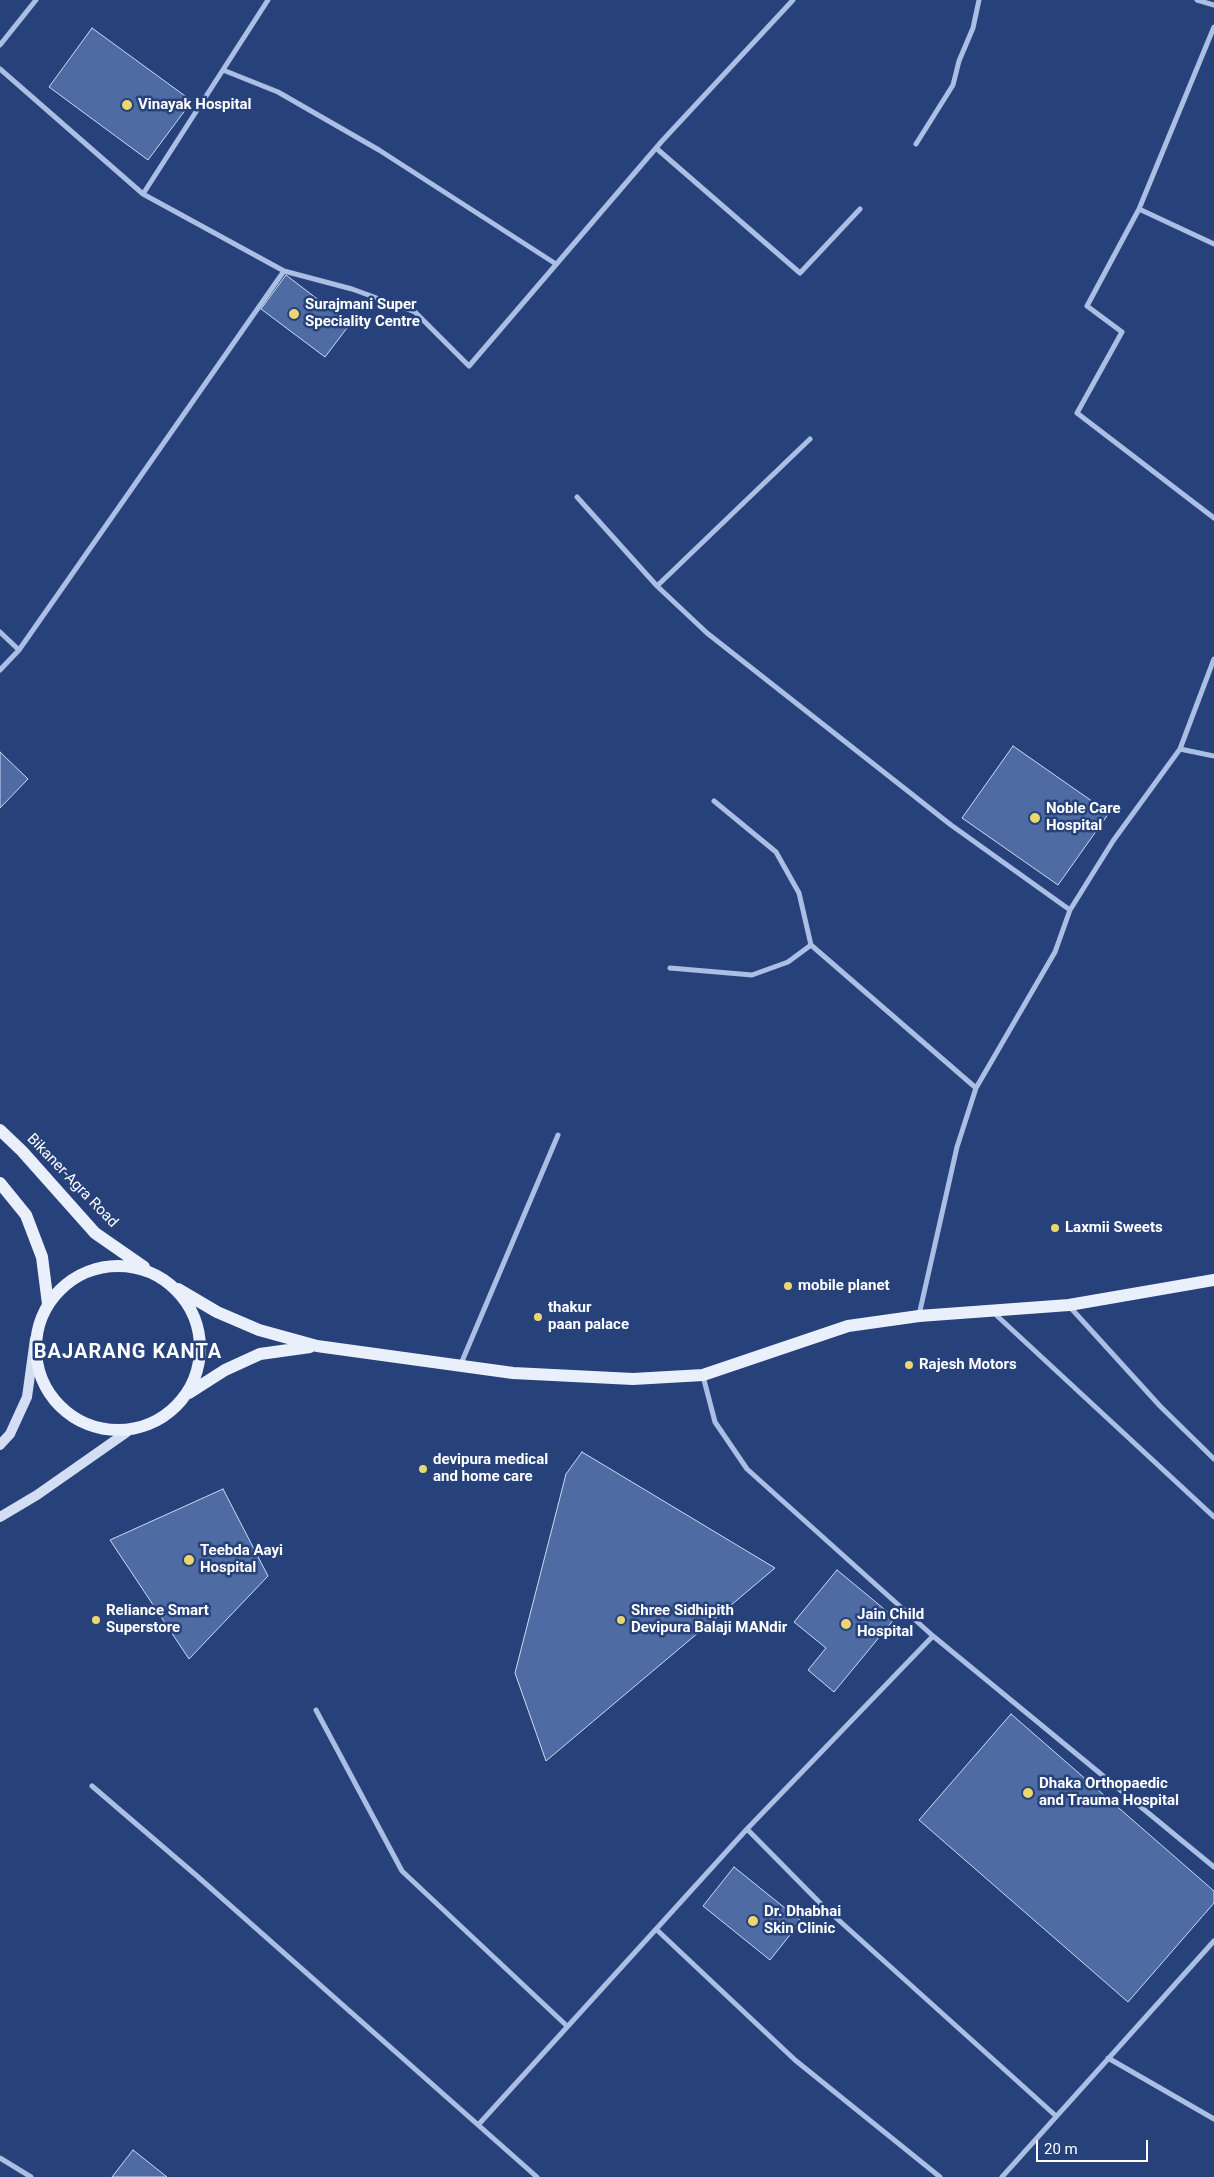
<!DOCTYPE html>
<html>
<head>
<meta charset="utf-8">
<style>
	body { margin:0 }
	#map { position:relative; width:1214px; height:2177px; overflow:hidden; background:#27427b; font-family:Roboto,sans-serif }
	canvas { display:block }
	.scale { position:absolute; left:1036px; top:2140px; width:112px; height:22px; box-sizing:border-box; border:2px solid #fff; border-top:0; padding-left:6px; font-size:15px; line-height:18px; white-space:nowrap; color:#fff; -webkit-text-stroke:4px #27427b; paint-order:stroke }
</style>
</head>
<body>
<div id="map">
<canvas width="1214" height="2177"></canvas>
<div class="scale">20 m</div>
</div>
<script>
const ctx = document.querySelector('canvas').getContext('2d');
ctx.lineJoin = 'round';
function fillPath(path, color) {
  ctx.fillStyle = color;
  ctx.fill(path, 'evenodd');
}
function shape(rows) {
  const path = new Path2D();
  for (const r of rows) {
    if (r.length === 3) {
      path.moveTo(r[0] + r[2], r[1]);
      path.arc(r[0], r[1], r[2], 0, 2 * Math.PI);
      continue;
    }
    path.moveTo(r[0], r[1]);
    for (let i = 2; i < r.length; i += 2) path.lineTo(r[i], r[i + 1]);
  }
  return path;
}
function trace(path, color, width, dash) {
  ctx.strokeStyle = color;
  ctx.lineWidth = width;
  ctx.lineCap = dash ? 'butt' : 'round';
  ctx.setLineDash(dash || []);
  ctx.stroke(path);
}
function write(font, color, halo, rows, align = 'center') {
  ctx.font = font + ' Roboto,sans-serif';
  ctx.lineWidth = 5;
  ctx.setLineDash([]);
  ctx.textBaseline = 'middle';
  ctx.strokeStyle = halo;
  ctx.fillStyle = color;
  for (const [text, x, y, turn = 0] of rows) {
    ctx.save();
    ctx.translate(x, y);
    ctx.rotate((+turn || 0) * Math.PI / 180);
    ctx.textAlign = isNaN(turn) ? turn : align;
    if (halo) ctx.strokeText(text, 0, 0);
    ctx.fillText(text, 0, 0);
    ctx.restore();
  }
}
const building = shape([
	[92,28,192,101,148,160,49,87,92,28],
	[286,275,350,324,325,357,261,309,286,275],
	[1013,746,1109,813,1058,885,962,818,1013,746],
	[0,752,28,779,0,808,0,752],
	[582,1452,775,1568,546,1761,515,1673,566,1474,582,1452],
	[223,1489,268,1576,189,1659,110,1540,223,1489],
	[837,1570,895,1618,834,1692,808,1670,826,1648,794,1622,837,1570],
	[1011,1714,1214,1891,1214,1903,1128,2002,919,1820,1011,1714],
	[734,1867,801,1921,770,1960,703,1906,734,1867],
	[133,2150,167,2177,112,2177,133,2150]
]);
const street = shape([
	[1197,0,1214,5],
	[0,45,36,0],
	[0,69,143,194],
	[223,70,278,92,379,150,556,264],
	[916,144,953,85,959,61,973,28,979,0],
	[656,148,800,273,860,209],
	[1139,209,1214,27],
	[1214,244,1139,209,1087,306,1122,332,1077,413,1214,518],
	[284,271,352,289,415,312,469,366,662,141,793,0],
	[577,497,657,586,707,633,951,825,1070,910],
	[657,586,810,439],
	[0,632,19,650],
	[0,670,19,650,284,271,143,194,268,0],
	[1180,749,1214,756],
	[714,801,776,852,799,893,811,945,976,1088],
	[670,968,752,975,788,962,811,945],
	[1069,1306,1160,1406,1214,1459],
	[994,1313,1214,1517],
	[919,1315,957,1147,976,1088,1055,952,1070,910,1113,841,1180,749,1214,659],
	[460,1366,558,1135],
	[703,1376,715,1422,747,1469,933,1636,1214,1867],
	[316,1710,402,1871,567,2026],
	[92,1786,197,1876,537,2177],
	[747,1829,823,1906,1056,2116],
	[657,1930,795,2060,940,2177],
	[1108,2058,1214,2119],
	[479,2124,747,1829,933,1636],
	[0,2158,31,2177],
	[1002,2177,1214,1941]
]);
const secondary = shape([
	[0,1445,10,1434,27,1397,35,1339],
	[0,1517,37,1495,127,1432]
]);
const primary = shape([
	[0,1130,22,1151,95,1233,144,1267],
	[0,1183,26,1215,42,1257,48,1304],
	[118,1348,82],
	[178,1289,217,1312,259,1330,317,1346,513,1373,633,1379,703,1375,848,1326,919,1316,1069,1305,1214,1280],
	[189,1393,225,1370,260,1354,310,1347]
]);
const markers = [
	[127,105,6,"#ecd670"],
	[294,314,6,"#ecd670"],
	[1035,818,6,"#ecd670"],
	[1055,1228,5,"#ecd670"],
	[788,1286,5,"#ecd670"],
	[538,1317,5,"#ecd670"],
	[909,1365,5,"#ecd670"],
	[423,1469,5,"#ecd670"],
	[189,1560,6,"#ecd670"],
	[96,1620,5,"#ecd670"],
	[621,1620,5,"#ecd670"],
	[846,1624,6,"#ecd670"],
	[1028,1793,6,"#ecd670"],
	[753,1921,6,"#ecd670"]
];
const poiNames = [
	["Vinayak Hospital",138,105],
	["Surajmani Super",305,305],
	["Speciality Centre",305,322],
	["Noble Care",1046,809],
	["Hospital",1046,826],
	["Laxmii Sweets",1065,1228],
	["mobile planet",798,1286],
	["thakur",548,1308],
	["paan palace",548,1325],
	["Rajesh Motors",919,1365],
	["devipura medical",433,1460],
	["and home care",433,1477],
	["Teebda Aayi",200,1551],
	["Hospital",200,1568],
	["Reliance Smart",106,1611],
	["Superstore",106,1628],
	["Shree Sidhipith",631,1611],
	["Devipura Balaji MANdir",631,1628],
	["Jain Child",857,1615],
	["Hospital",857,1632],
	["Dhaka Orthopaedic",1039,1784],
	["and Trauma Hospital",1039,1801],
	["Dr. Dhabhai",764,1912],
	["Skin Clinic",764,1929]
];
const streetNames = [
	["Bikaner-Agra Road",72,1181,46]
];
const districtNames = [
	["BAJARANG KANTA",128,1353]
];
fillPath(building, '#4f6ba3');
trace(building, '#cddaf3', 1);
trace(street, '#abbee4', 5);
trace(secondary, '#d3def4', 10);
trace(primary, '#eaeffc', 12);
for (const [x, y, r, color] of markers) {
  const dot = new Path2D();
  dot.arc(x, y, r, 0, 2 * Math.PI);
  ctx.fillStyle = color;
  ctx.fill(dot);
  trace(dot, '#27427b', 2);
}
write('bold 15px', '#fff', '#27427b', poiNames, 'left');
write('15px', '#fff', '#27427b', streetNames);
ctx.letterSpacing = '1px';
write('bold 20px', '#fff', '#27427b', districtNames);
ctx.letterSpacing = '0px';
</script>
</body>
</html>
